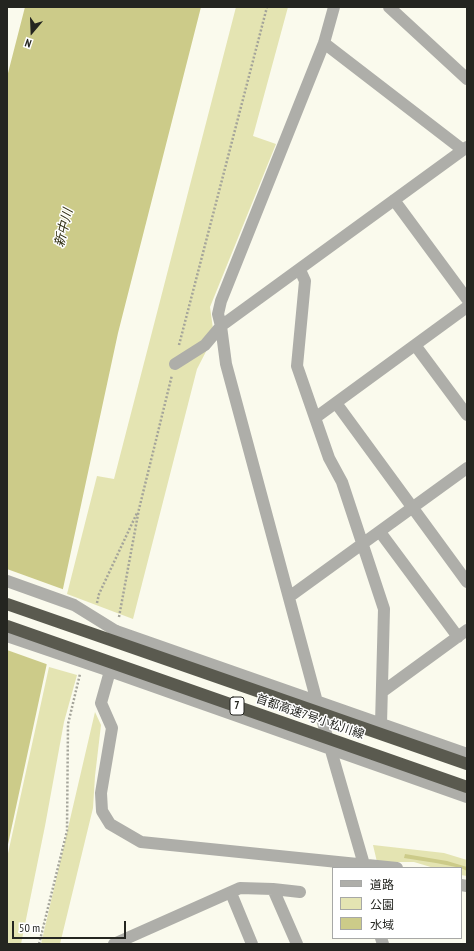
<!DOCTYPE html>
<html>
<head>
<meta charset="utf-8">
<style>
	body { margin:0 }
	#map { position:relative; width:474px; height:951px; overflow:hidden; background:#fafaed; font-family:"PT Sans Narrow","Noto Sans JP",sans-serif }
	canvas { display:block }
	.frame { position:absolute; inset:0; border:8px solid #242520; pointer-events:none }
	.legend { position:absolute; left:332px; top:867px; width:130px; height:72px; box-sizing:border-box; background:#fff; border:1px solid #a7a8a6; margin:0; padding:5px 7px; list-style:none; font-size:12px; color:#242520 }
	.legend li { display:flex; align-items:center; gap:8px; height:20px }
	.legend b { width:20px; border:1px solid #a7a8a6 }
	.north { position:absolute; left:12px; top:12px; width:40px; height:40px; -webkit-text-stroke:3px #fff; paint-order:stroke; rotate:199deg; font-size:11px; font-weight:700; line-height:16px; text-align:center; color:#242520 }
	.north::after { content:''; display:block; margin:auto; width:14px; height:18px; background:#242520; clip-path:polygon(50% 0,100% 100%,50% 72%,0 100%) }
	.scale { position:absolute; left:12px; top:921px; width:114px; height:18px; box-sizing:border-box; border:2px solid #242520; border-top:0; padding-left:5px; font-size:12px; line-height:14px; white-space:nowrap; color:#242520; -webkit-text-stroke:3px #fff; paint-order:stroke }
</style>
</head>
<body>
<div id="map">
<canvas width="474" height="951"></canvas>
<div class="frame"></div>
<ul class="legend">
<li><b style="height:5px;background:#aeaea9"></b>道路</li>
<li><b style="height:11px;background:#e4e4b2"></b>公園</li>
<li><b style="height:11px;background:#cccb89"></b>水域</li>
</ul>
<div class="north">N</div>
<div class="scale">50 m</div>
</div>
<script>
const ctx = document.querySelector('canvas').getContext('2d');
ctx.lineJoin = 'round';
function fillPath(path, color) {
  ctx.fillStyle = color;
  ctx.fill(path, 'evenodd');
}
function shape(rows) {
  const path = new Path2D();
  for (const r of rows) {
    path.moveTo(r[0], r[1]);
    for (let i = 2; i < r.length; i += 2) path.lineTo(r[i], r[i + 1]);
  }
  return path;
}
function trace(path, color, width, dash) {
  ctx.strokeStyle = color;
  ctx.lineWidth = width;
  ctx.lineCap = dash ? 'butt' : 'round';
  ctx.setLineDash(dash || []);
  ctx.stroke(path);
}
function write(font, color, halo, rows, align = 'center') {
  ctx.font = font + ' "PT Sans Narrow","Noto Sans JP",sans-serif';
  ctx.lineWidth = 3;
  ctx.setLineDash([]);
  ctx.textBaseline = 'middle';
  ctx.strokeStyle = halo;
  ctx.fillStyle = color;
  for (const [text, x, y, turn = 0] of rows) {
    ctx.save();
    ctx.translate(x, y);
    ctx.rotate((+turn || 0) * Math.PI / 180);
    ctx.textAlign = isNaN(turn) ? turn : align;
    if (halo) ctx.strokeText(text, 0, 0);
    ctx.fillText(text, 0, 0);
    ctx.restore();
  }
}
const green = shape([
	[236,7,288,7,253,136,276,144,210,307,214,336,197,369,133,619,67,594,97,476,114,479],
	[49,667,77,675,64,722,45,826,21,944,7,944,7,858],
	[95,712,101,725,95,776,93,808,60,944,41,944],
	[373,845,444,853,467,860,467,876,461,875,461,868,434,868,414,862,377,862]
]);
const water = shape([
	[25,7,201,7,118,333,7,849,7,77],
	[405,854,447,861,467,867,467,871,461,868,436,863,404,858]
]);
const pier = shape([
	[7,569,65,590,49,665,7,650]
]);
const path = shape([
	[179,345,267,7],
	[97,603,99,594,137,513],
	[119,617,139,509,172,375],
	[39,944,67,831,68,724,80,674]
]);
const minor = shape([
	[334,7,324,43,221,301,218,314,221,326,226,364,317,702,365,868],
	[389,7,467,79],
	[324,43,463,150],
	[394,200,467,299],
	[300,270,305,281,297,366,329,458,342,482,384,609,381,724],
	[415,345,467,415],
	[175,364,205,345,221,326,467,147],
	[336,403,467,582],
	[315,418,467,307],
	[380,532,458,637],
	[289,597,467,468],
	[116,631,467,754],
	[382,692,467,630],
	[397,868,141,842,110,824,102,811,101,793,112,728,101,703,110,671,467,797],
	[461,885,467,886],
	[273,889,297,944],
	[231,893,252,944],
	[381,938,383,944],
	[114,944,240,888,273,889,300,892]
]);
const minorBridge = shape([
	[7,581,74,605,116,631],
	[7,636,110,671]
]);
const highwayBridge = shape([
	[7,604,467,764],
	[7,626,467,787]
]);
const shields = [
	[237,706,14]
];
const shieldNames = [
	["7",237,706]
];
const streetNames = [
	["首都高速7号小松川線",310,717,19]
];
const waterNames = [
	["新中川",64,228,-76]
];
fillPath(green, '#e4e4b2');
fillPath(water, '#cccb89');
fillPath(pier, '#fafaed');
trace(path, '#a4a49a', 2.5, [2, 2]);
trace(minor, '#aeaea9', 12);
trace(minorBridge, '#aeaea9', 12);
trace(highwayBridge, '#5a5a4f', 12);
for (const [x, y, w] of shields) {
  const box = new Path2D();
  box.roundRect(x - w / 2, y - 9, w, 18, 3);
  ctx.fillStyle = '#fff';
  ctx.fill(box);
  trace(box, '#242520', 1);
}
write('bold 11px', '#242520', null, shieldNames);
write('12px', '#242520', '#fff', streetNames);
write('italic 13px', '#313013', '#fff', waterNames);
</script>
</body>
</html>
